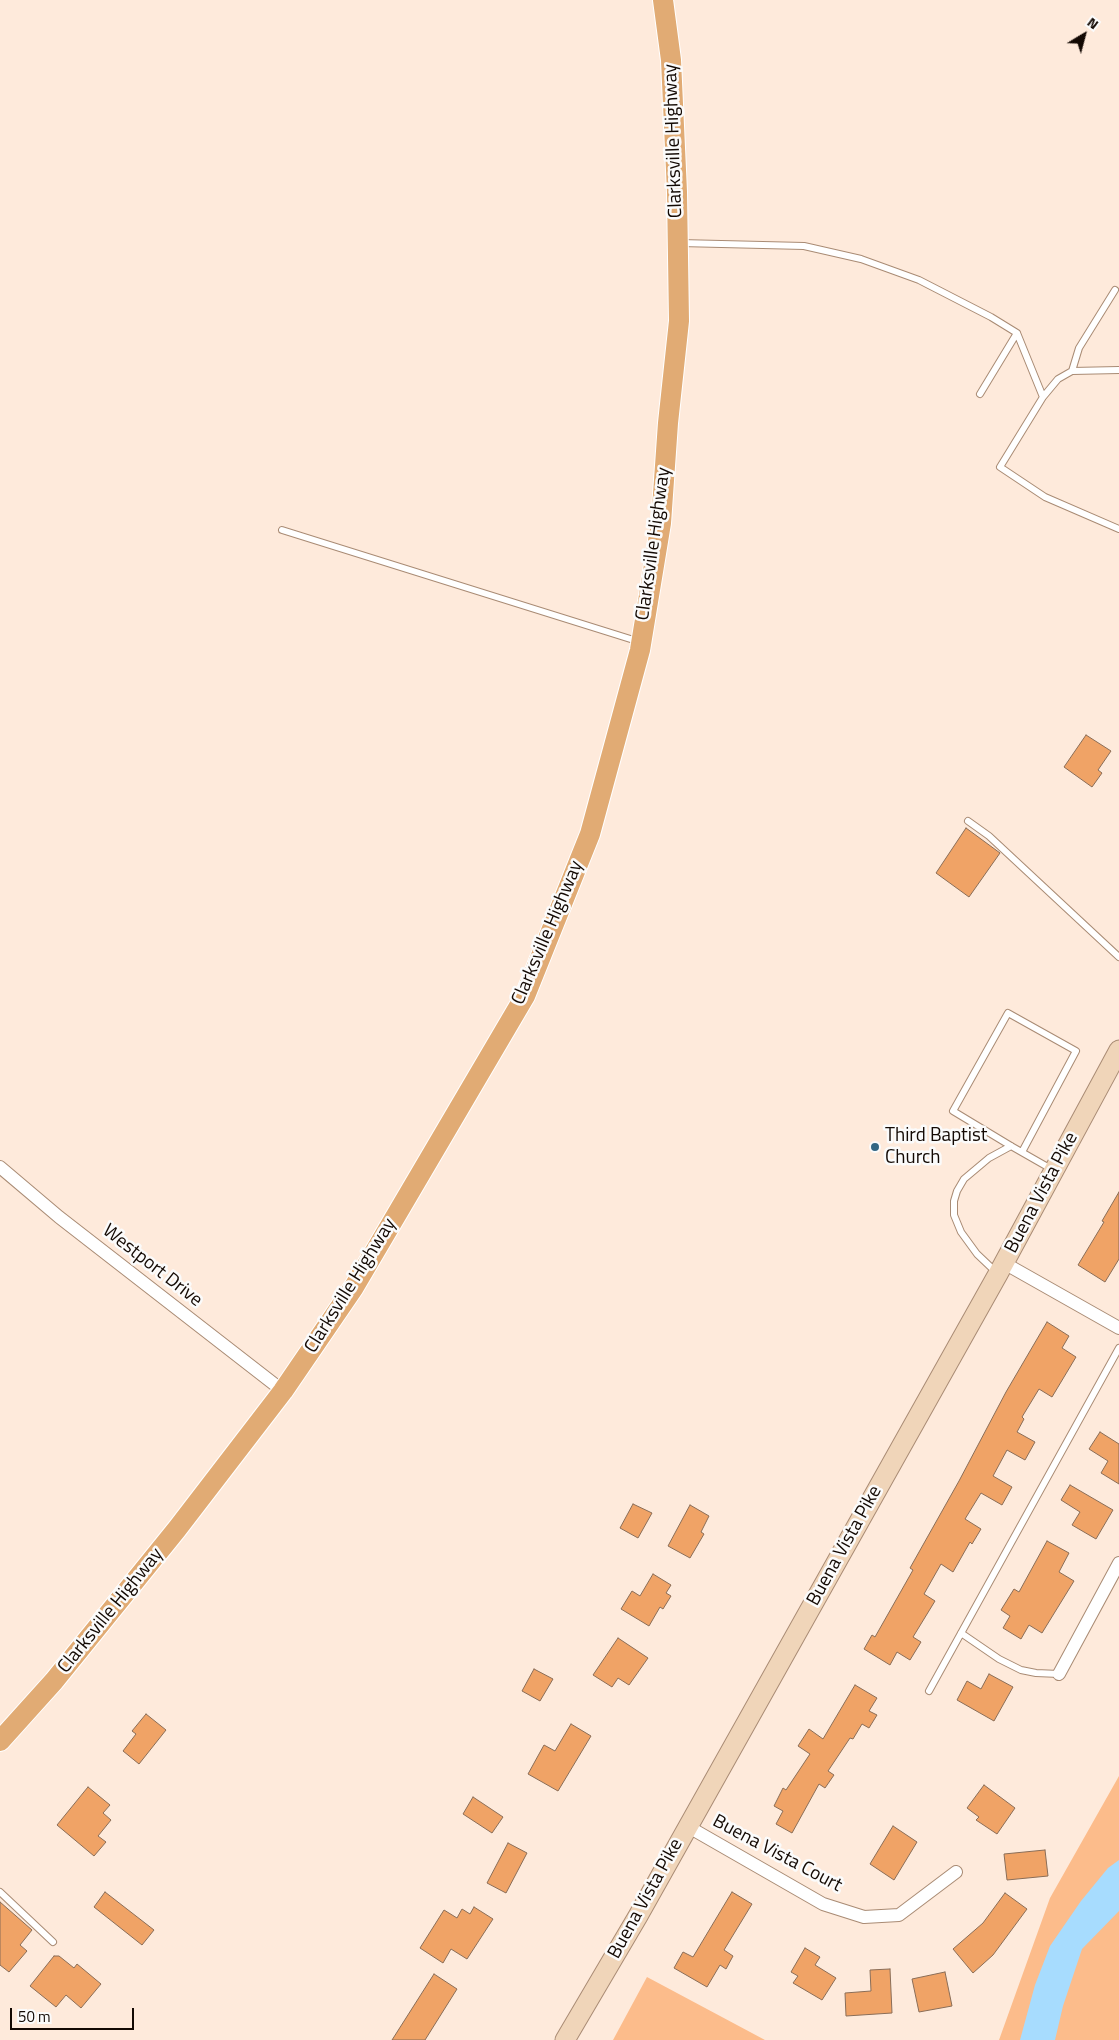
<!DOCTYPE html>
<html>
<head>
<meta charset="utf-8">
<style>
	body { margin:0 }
	#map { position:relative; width:1119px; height:2040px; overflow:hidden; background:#feeadb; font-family:"Titillium Web",sans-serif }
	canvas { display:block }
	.north { position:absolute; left:1059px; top:10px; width:50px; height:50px; -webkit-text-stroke:4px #fbfbfb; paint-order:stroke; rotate:37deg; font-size:14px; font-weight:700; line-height:20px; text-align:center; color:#130903 }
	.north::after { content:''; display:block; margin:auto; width:18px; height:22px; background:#130903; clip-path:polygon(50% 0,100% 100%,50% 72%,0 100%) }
	.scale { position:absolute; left:10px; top:2008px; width:124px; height:22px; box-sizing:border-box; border:2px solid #130903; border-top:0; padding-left:6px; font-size:15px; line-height:18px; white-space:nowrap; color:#130903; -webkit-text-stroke:4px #fbfbfb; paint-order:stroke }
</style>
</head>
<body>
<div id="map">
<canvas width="1119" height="2040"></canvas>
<div class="north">N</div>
<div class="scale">50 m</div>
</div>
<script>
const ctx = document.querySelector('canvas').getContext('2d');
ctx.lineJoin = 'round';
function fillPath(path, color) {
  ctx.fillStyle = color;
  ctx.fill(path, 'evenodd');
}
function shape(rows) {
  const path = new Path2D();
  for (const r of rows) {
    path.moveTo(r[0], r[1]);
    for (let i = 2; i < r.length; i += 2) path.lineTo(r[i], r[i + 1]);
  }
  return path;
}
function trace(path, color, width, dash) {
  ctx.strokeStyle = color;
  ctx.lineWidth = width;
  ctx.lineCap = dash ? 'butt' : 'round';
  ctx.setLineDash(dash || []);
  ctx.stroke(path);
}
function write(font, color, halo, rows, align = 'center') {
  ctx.font = font + ' "Titillium Web",sans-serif';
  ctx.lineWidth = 5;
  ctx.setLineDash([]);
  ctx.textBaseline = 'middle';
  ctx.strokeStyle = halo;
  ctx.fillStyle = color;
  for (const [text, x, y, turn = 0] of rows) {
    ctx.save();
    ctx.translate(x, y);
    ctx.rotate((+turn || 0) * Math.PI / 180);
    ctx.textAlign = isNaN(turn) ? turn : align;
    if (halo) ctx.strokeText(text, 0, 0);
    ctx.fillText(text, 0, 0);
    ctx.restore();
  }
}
const green = shape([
	[1119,1776,1119,2040,999,2040,1050,1898],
	[647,1977,765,2040,613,2040]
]);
const water = shape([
	[1119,1860,1119,1911,1082,1949,1063,2006,1055,2040,1020,2040,1035,1985,1050,1946,1081,1901,1108,1868]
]);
const building = shape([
	[1086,735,1111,751,1098,770,1102,773,1092,787,1064,767,1086,735],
	[966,828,1000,853,969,897,936,873,966,828],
	[1119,1192,1119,1259,1105,1282,1078,1265,1104,1222,1102,1221,1119,1192],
	[1047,1322,1069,1336,1062,1348,1076,1357,1052,1397,1039,1389,1022,1417,1024,1419,1017,1432,1035,1442,1025,1460,1007,1450,993,1476,1012,1487,1002,1505,981,1493,965,1519,981,1529,972,1544,970,1542,953,1572,941,1564,924,1594,935,1601,913,1637,921,1642,910,1660,897,1652,890,1665,864,1649,872,1635,875,1637,913,1570,910,1568,959,1481,1006,1392,1047,1322],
	[1100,1432,1119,1444,1119,1484,1101,1473,1108,1461,1089,1449,1100,1432],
	[1070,1485,1113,1510,1096,1539,1072,1525,1080,1512,1061,1500,1070,1485],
	[633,1504,652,1513,638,1538,620,1528,633,1504],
	[690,1505,709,1516,701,1532,704,1534,690,1558,668,1546,690,1505],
	[1047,1541,1069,1553,1059,1572,1074,1581,1042,1633,1029,1625,1021,1639,1003,1628,1010,1616,1001,1610,1014,1589,1019,1592,1047,1541],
	[653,1574,671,1585,666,1593,671,1596,663,1609,660,1607,649,1626,621,1609,632,1591,640,1596,653,1574],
	[618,1638,648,1658,629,1685,618,1678,612,1687,593,1675,618,1638],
	[534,1669,553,1679,540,1701,522,1691,534,1669],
	[989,1674,1013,1687,994,1721,957,1700,967,1681,981,1689,989,1674],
	[855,1685,877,1698,869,1711,877,1715,869,1728,862,1724,853,1739,850,1738,828,1771,834,1775,825,1788,819,1784,792,1833,776,1824,783,1811,774,1806,783,1788,786,1790,810,1754,798,1746,809,1729,823,1739,855,1685],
	[146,1714,166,1730,139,1764,123,1751,136,1734,132,1731,146,1714],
	[571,1724,591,1736,558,1791,528,1774,544,1745,555,1751,571,1724],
	[984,1785,1015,1808,997,1834,976,1820,979,1817,967,1808,984,1785],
	[88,1787,110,1805,103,1813,111,1820,98,1836,106,1842,94,1856,57,1825,88,1787],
	[473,1797,503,1817,492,1833,463,1814,473,1797],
	[893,1826,917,1842,894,1880,870,1864,893,1826],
	[508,1843,527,1853,506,1893,487,1883,508,1843],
	[1045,1850,1048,1876,1007,1880,1004,1854,1045,1850],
	[105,1892,154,1930,142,1945,94,1907,105,1892],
	[732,1892,752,1904,724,1950,733,1956,726,1969,720,1965,707,1987,674,1968,683,1952,693,1957,732,1892],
	[1005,1893,1027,1909,993,1955,973,1973,953,1949,983,1923,1005,1893],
	[0,1902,32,1930,20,1945,27,1951,9,1972,0,1965,0,1902],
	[474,1907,493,1919,467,1959,451,1949,443,1963,420,1948,444,1910,457,1918,462,1909,470,1914,474,1907],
	[805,1948,820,1957,815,1965,836,1978,822,2000,793,1983,798,1976,791,1972,805,1948],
	[54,1956,59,1956,74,1968,77,1964,101,1984,81,2008,66,1995,56,2007,30,1986,54,1956],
	[890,1969,892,2013,846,2016,845,1993,871,1991,870,1970,890,1969],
	[945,1972,952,2006,919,2012,912,1979,945,1972],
	[434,1974,457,1989,425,2040,392,2040,434,1974]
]);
const lane = shape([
	[680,243,804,246,861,259,919,280,991,317,1017,333,1043,397,1000,467,1045,497,1119,529],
	[1072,371,1079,348,1115,290],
	[980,394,1017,333],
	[1043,397,1058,379,1072,371,1119,370],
	[282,530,640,642],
	[968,821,989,836,1119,957],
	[1022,1152,1076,1051,1008,1013,953,1111,1011,1146,1053,1170],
	[997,1273,977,1254,961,1232,954,1215,954,1201,957,1191,964,1179,989,1158,1011,1146],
	[961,1633,999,1659,1021,1670,1036,1673,1059,1674],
	[929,1691,1119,1348],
	[0,1892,53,1942]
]);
const street = shape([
	[0,1167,59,1217,283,1391],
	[1004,1263,1119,1328],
	[1059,1674,1119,1563],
	[687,1826,823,1904,864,1917,899,1915,956,1872]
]);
const secondary = shape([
	[565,2040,638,1916,998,1274,1119,1050]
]);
const primary = shape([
	[0,1741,54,1681,177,1529,283,1391,354,1287,525,996,590,834,640,650,661,523,668,423,679,321,677,192,671,60,663,0]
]);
const markers = [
	[875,1147,5,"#336683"]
];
const streetNames = [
	["Clarksville Highway",674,141,-92],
	["Clarksville Highway",654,544,-82],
	["Clarksville Highway",548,933,-67],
	["Buena Vista Pike",1042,1193,-62],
	["Westport Drive",152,1266,38],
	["Clarksville Highway",351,1286,-58],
	["Buena Vista Pike",845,1546,-61],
	["Clarksville Highway",111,1611,-51],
	["Buena Vista Court",777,1854,28],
	["Buena Vista Pike",646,1899,-61]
];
const poiNames = [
	["Third Baptist",885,1136],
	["Church",885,1158]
];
fillPath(green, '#fcbc8b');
fillPath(water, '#a7dcfe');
fillPath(building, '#f0a366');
trace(building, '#8a6d57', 1);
trace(lane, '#a98b74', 8);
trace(street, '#a98b74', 14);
trace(secondary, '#a98b74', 21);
trace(primary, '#fff', 22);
trace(lane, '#fff', 6);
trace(street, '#fff', 12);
trace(secondary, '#f0d5b9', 19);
trace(primary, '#e1ab74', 20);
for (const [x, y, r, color] of markers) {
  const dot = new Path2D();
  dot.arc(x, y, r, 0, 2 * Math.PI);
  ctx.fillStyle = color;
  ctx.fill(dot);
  trace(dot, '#fbfbfb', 2);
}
write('19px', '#130903', '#fbfbfb', streetNames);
write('19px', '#130903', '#fbfbfb', poiNames, 'left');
</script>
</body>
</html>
